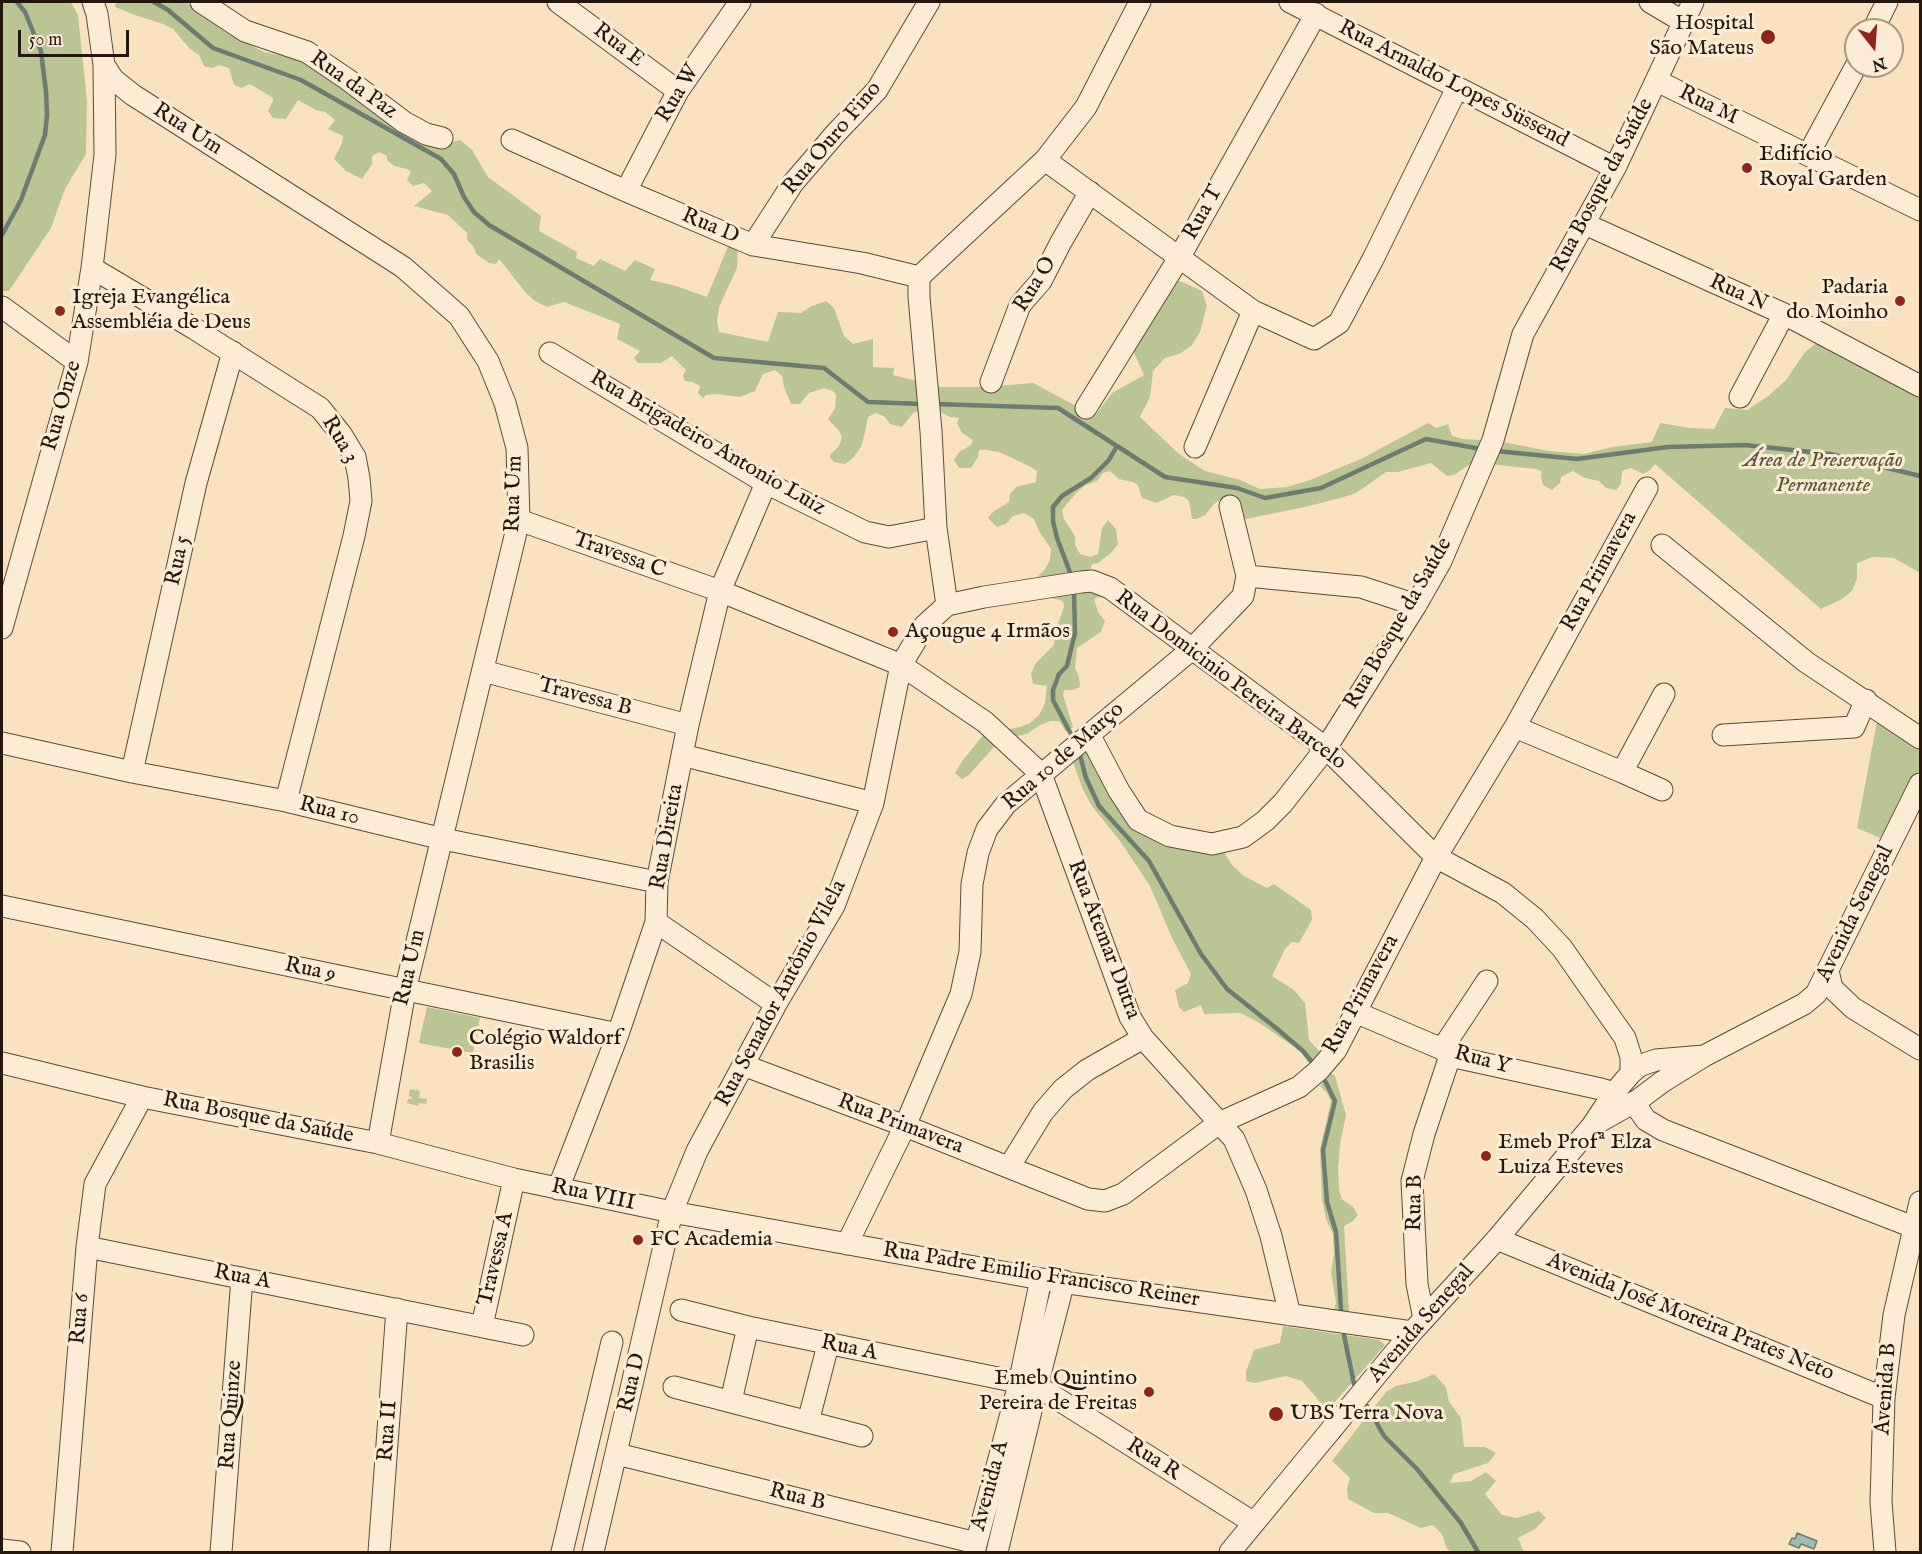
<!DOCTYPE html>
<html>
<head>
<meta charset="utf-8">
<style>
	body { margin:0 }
	#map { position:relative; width:1922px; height:1554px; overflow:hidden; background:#fae2c0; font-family:"IM FELL English",serif }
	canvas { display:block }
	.frame { position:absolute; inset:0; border:3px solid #24160c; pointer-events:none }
	.north { position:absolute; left:1844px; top:18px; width:60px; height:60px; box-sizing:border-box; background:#fcecd6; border:2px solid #a69685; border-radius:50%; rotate:163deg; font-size:16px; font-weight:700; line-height:24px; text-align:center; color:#24160c }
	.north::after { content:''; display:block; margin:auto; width:21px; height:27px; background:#8f2418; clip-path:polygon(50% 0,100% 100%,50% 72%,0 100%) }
	.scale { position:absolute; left:18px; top:30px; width:111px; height:27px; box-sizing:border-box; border:3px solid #24160c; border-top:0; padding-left:8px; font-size:18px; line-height:21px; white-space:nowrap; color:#24160c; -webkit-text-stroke:4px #fcecd6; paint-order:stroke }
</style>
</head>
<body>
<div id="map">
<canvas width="1922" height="1554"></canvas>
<div class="frame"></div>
<div class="north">N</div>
<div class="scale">50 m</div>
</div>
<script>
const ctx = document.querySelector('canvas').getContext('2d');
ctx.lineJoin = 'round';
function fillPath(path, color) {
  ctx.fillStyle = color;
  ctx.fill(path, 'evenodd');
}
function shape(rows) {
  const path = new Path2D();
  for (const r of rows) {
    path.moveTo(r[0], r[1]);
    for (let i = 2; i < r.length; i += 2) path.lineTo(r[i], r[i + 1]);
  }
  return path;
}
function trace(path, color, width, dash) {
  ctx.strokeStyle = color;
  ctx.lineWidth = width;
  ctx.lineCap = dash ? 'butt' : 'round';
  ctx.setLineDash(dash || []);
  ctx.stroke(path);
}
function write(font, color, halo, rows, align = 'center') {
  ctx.font = font + ' "IM FELL English",serif';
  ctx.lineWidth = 6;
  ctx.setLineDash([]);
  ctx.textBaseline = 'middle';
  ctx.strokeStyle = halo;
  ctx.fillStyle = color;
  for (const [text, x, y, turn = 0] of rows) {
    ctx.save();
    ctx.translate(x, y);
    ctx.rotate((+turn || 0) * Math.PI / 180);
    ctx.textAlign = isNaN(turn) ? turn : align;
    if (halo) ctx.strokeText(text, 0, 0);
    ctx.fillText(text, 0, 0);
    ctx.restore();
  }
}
const green = shape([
	[2,2,71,2,78,15,87,101,86,154,65,189,51,228,9,291,2,291],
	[116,2,186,2,225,32,264,52,300,59,443,145,460,140,472,150,488,177,541,216,539,231,577,252,576,258,594,266,600,259,625,271,635,260,655,269,650,280,676,286,707,297,729,244,738,246,737,268,719,307,717,321,719,332,768,342,778,312,801,313,812,306,826,301,834,308,844,336,853,344,873,339,873,367,894,368,893,375,941,387,986,387,1033,383,1095,416,1112,393,1144,375,1130,344,1167,284,1180,281,1202,291,1207,306,1205,313,1200,332,1192,345,1181,353,1165,358,1153,371,1150,397,1140,417,1179,454,1205,471,1240,480,1260,489,1287,487,1310,480,1361,459,1428,423,1436,428,1448,424,1452,436,1463,439,1498,441,1549,451,1584,454,1612,447,1652,442,1660,423,1691,428,1714,429,1725,408,1747,410,1767,397,1786,380,1805,352,1819,341,1920,397,1920,573,1894,558,1873,557,1857,563,1857,579,1852,591,1842,599,1821,609,1655,464,1650,470,1643,474,1631,468,1622,471,1621,484,1616,490,1606,488,1599,481,1585,478,1573,471,1561,477,1560,483,1552,490,1543,485,1541,476,1542,472,1536,469,1489,464,1469,465,1454,475,1447,476,1431,463,1398,472,1386,472,1356,493,1344,497,1305,507,1246,519,1241,517,1231,498,1224,498,1214,504,1205,515,1197,519,1192,519,1189,501,1184,497,1174,495,1156,503,1142,498,1138,485,1133,482,1119,479,1110,471,1103,473,1097,481,1086,485,1077,492,1062,510,1064,519,1075,536,1075,545,1080,554,1090,557,1098,554,1102,528,1108,520,1116,529,1118,544,1111,553,1098,563,1092,564,1090,570,1110,594,1094,599,1098,612,1105,621,1101,632,1077,648,1075,668,1079,677,1080,687,1073,690,1064,690,1063,695,1073,727,1066,732,1059,721,1050,721,1040,725,1027,734,1001,739,969,775,962,779,955,773,963,760,984,734,1020,727,1030,723,1039,715,1045,703,1047,686,1033,684,1031,674,1035,664,1054,645,1056,629,1064,607,1063,601,1048,597,1032,583,1045,569,1050,560,1051,549,1039,531,1034,519,1024,513,1013,516,1006,524,997,527,988,518,994,511,1009,502,1010,494,1016,487,1036,482,1037,471,1029,466,999,452,987,450,979,450,978,457,971,468,959,468,954,460,959,452,971,445,973,440,962,433,957,423,959,418,950,417,939,411,914,412,902,427,890,424,884,416,875,413,868,417,862,445,854,457,845,464,834,462,829,456,839,446,842,437,839,431,828,419,835,409,836,395,833,391,824,388,809,393,800,404,791,404,784,387,782,376,775,370,763,374,755,391,740,397,718,394,706,395,703,398,698,393,700,386,692,382,685,381,683,376,686,370,672,356,661,363,638,363,634,358,640,351,617,339,620,324,564,302,547,307,535,301,526,293,499,259,496,264,489,263,476,254,474,247,467,240,467,233,448,215,414,206,432,191,424,183,413,186,407,180,411,172,407,169,394,166,387,160,387,156,379,152,372,156,372,164,362,179,346,171,334,159,342,143,343,136,328,129,335,120,325,112,316,110,298,100,286,119,273,118,268,111,273,101,273,98,250,84,242,88,234,85,229,68,219,65,212,68,204,66,199,55,190,49,173,29,163,24,135,15,115,7],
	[1878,716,1920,745,1920,769,1880,838,1857,828],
	[1088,745,1130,821,1222,849,1232,865,1244,876,1267,888,1274,884,1311,910,1312,920,1299,943,1292,942,1285,949,1272,976,1294,990,1305,1003,1309,1040,1320,1052,1309,1063,1300,1051,1258,1022,1240,1013,1204,1014,1201,1005,1184,1012,1179,1007,1175,990,1188,983,1191,974,1172,938,1150,886,1120,841,1092,806,1083,790,1071,756],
	[427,1007,480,1018,473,1053,419,1043],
	[1331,1073,1335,1076,1346,1115,1340,1144,1338,1168,1339,1190,1342,1199,1353,1207,1358,1215,1353,1221,1344,1226,1349,1313,1334,1311,1336,1302,1331,1272,1334,1254,1333,1234,1326,1219,1322,1199,1320,1149,1331,1101,1327,1093,1320,1086],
	[410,1089,420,1091,419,1098,427,1099,426,1104,419,1103,418,1106,407,1103,408,1099,411,1099,412,1097,409,1096],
	[1283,1326,1379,1340,1385,1345,1326,1412,1316,1397,1302,1381,1286,1376,1255,1383,1246,1381,1246,1372,1254,1350,1280,1343],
	[1434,1374,1446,1387,1449,1402,1461,1418,1464,1447,1485,1447,1496,1453,1488,1463,1454,1474,1450,1483,1471,1481,1486,1472,1496,1481,1485,1494,1502,1515,1517,1518,1539,1511,1546,1518,1535,1529,1518,1538,1523,1550,1529,1552,1452,1552,1447,1549,1442,1534,1433,1525,1421,1528,1388,1513,1374,1513,1348,1499,1347,1489,1350,1478,1332,1461,1386,1392,1396,1386,1418,1381]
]);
const water = shape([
	[1797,1533,1817,1541,1814,1549,1801,1544,1799,1548,1789,1544,1792,1538,1795,1539,1797,1533]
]);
const stream = shape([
	[154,2,168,10,213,48,301,80,441,159,454,174,464,197,474,212,489,225,714,358,824,368,868,402,923,404],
	[2,235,21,200,45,135,47,115,46,92,41,51,25,12,17,2],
	[935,404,1058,408,1165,477,1237,488,1265,498,1321,488,1426,439,1481,449],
	[1496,451,1577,459,1668,447,1745,445,1830,454,1920,476],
	[1071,575,1057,538,1053,521,1053,507,1062,496,1091,478,1109,460,1117,446],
	[1071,734,1053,700,1053,690,1059,674,1067,666,1075,633,1074,592],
	[1080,755,1086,778,1099,806,1149,861,1201,954,1227,989,1276,1028,1303,1051,1311,1061],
	[1325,1081,1335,1101,1323,1150,1327,1202,1336,1232,1341,1310],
	[1344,1335,1354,1384],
	[1367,1406,1384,1436,1417,1469,1461,1523,1478,1552]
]);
const minor = shape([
	[201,2,245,31,307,52,347,79,404,122,426,134,442,138],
	[558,2,678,91],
	[1290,2,1615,168],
	[1650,2,1682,21],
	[1873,30,1887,2],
	[104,65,113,79,133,95,403,267,459,316,488,361,505,403,517,448,519,520,405,991,378,1143],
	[1657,81,1920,210],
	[512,140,626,191,753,245,862,263,919,277],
	[1808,155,1856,66],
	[1045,160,1253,311,1314,339,1339,323,1373,259,1457,88],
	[626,191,678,91,740,2],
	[1585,224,1784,314,1920,386],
	[753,245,793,183,836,133,877,90,929,2],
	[92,268,195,329,320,408,341,434,355,457,359,478,361,501,354,536,286,801],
	[2,307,77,362],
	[550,353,766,483,865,532,889,537,936,528],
	[991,382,1020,305,1041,281,1061,242,1090,192],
	[1740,397,1784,314],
	[1086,408,1179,258,1316,14],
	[1195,447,1253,311],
	[519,520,720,591,901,665,985,722,1041,774,1130,1017,1143,1038,1234,1139,1256,1190,1271,1236,1290,1315],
	[1662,545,1806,662,1920,738],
	[1247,576,1361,587,1416,605],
	[947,605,936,528,931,431,919,297,919,277,1045,160,1086,107,1140,2],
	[2,628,77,362,92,268,105,155,104,65,97,14,93,2],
	[483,671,688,725],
	[1515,727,1622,772,1664,694],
	[1089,734,1119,791,1138,820,1170,836,1212,844,1243,837,1265,821,1283,803,1326,748,1416,605,1441,561,1493,440,1523,334,1615,168,1693,2],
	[1723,735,1854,727,1866,700],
	[2,743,132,772,286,801,443,839,657,882],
	[682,755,873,803],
	[132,772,196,483,233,352],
	[1622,772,1662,790],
	[2,906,618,1034],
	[656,922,776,1004],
	[1828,971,1832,988,1853,1008,1920,1049],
	[1355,1012,1442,1049,1450,1056,1601,1089,1614,1093,1620,1103],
	[1442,1049,1487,981],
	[2,1063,142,1097,378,1143,514,1179,672,1212,1041,1279,1412,1332],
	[743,1065,905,1126,1088,1199,1105,1201,1123,1194,1219,1123,1299,1087,1319,1070,1336,1050,1436,857,1515,727,1647,488],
	[1638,1100,1639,1110,1646,1120,1663,1130,1913,1227],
	[1595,1124,1638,1100,1662,1082,1704,1056,1804,1004,1816,994,1920,784],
	[1009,1167,1043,1112,1063,1089,1087,1070,1143,1038],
	[558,1189,618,1034,656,922,657,882,688,725,720,591,766,483],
	[1497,1239,1884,1398],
	[847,1244,905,1126,961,994,970,952,972,884,978,853,987,829,1006,804,1191,650,1243,596,1247,576,1230,506],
	[87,1247,523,1335],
	[681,1310,748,1327,1037,1386,1254,1523],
	[1424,1319,1417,1284,1412,1181,1424,1134,1450,1056],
	[482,1326,514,1179],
	[674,1387,862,1436],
	[731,1401,748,1327],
	[808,1422,828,1345],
	[617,1454,976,1543],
	[2,1550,20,1552],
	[62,1552,87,1247,95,1184,142,1097],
	[221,1552,242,1278],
	[379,1552,397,1309],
	[562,1552,612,1342],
	[593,1552,672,1212,697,1151,776,1004,834,906,873,803,901,665,925,625,947,605,984,597,1081,582,1092,581,1110,588,1326,748,1436,857,1503,893,1535,919,1562,948,1625,1038,1631,1057,1631,1073],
	[974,1552,1019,1384,1041,1279],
	[997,1552,1037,1386,1064,1281],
	[1230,1552,1412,1332,1497,1239,1592,1126,1614,1093,1631,1073,1639,1066,1656,1060,1704,1056],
	[1885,1552,1881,1502,1884,1398,1894,1315,1920,1202]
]);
const markers = [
	[1768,37,8,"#8f2418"],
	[1747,168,6,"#8f2418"],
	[1900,301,6,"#8f2418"],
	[60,311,6,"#8f2418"],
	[893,632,6,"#8f2418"],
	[457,1052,6,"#8f2418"],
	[1486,1156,6,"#8f2418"],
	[638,1240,6,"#8f2418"],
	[1149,1392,6,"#8f2418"],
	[1276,1414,8,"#8f2418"]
];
const poiNames = [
	["Hospital",1754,24,"right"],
	["São Mateus",1754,49,"right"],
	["Edifício",1759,155],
	["Royal Garden",1759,180],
	["Padaria",1888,288,"right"],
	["do Moinho",1888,313,"right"],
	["Igreja Evangélica",72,298],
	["Assembléia de Deus",72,323],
	["Açougue 4 Irmãos",905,632],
	["Colégio Waldorf",469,1039],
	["Brasilis",469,1064],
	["Emeb Profª Elza",1498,1143],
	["Luiza Esteves",1498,1168],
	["FC Academia",650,1240],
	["Emeb Quintino",1137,1379,"right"],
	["Pereira de Freitas",1137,1404,"right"],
	["UBS Terra Nova",1290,1414]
];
const streetNames = [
	["Rua E",618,46,37],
	["Rua Arnaldo Lopes Süssend",1453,85,27],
	["Rua da Paz",353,86,35],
	["Rua W",679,94,-59],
	["Rua M",1708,106,26],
	["Rua Um",187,130,33],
	["Rua Ouro Fino",833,139,-50],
	["Rua Bosque da Saúde",1603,186,-62],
	["Rua T",1204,213,-61],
	["Rua D",710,227,23],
	["Rua O",1036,285,-58],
	["Rua N",1738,294,24],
	["Rua Onze",63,406,-74],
	["Rua 3",339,440,59],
	["Rua Brigadeiro Antonio Luiz",707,444,30],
	["Rua Um",515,494,-88],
	["Travessa C",619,556,20],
	["Rua 5",179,561,-78],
	["Rua Primavera",1600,572,-61],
	["Rua Bosque da Saúde",1399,624,-60],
	["Rua Domicinio Pereira Barcelo",1230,681,37],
	["Travessa B",585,698,15],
	["Rua 10 de Março",1064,757,-41],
	["Rua 10",329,812,14],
	["Rua Direita",668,837,-80],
	["Avenida Senegal",1856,914,-64],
	["Rua Atemar Dutra",1103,940,69],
	["Rua Um",411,968,-77],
	["Rua 9",310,971,12],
	["Rua Senador Antônio Vilela",782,994,-62],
	["Rua Primavera",1362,995,-61],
	["Rua Y",1482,1061,15],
	["Rua Bosque da Saúde",258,1119,11],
	["Rua Primavera",900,1125,21],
	["Rua VIII",593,1196,12],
	["Rua B",1416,1203,-89],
	["Travessa A",497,1259,-77],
	["Rua Padre Emilio Francisco Reiner",1041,1276,9],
	["Rua A",242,1278,11],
	["Avenida José Moreira Prates Neto",1690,1318,22],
	["Rua 6",81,1319,-85],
	["Avenida Senegal",1422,1324,-49],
	["Rua A",849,1349,12],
	["Rua D",633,1383,-77],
	["Avenida B",1887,1389,-86],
	["Rua Quinze",232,1415,-86],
	["Rua II",389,1431,-86],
	["Rua R",1153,1460,32],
	["Avenida A",991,1486,-75],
	["Rua B",797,1498,14]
];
const parkNames = [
	["Área de Preservação",1823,461],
	["Permanente",1823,486]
];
fillPath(green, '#bbc495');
fillPath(water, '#9ebeb3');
trace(water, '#6d7b70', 1.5);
trace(stream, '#6d7b70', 4.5);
trace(minor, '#5a4939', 23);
trace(minor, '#fcecd6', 21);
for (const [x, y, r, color] of markers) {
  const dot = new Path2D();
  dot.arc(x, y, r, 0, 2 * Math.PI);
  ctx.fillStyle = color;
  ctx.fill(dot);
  trace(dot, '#fcecd6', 2);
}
write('22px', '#24160c', '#fcecd6', poiNames, 'left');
write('22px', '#24160c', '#fcecd6', streetNames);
write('italic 22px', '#59533c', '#fcecd6', parkNames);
</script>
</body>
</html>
